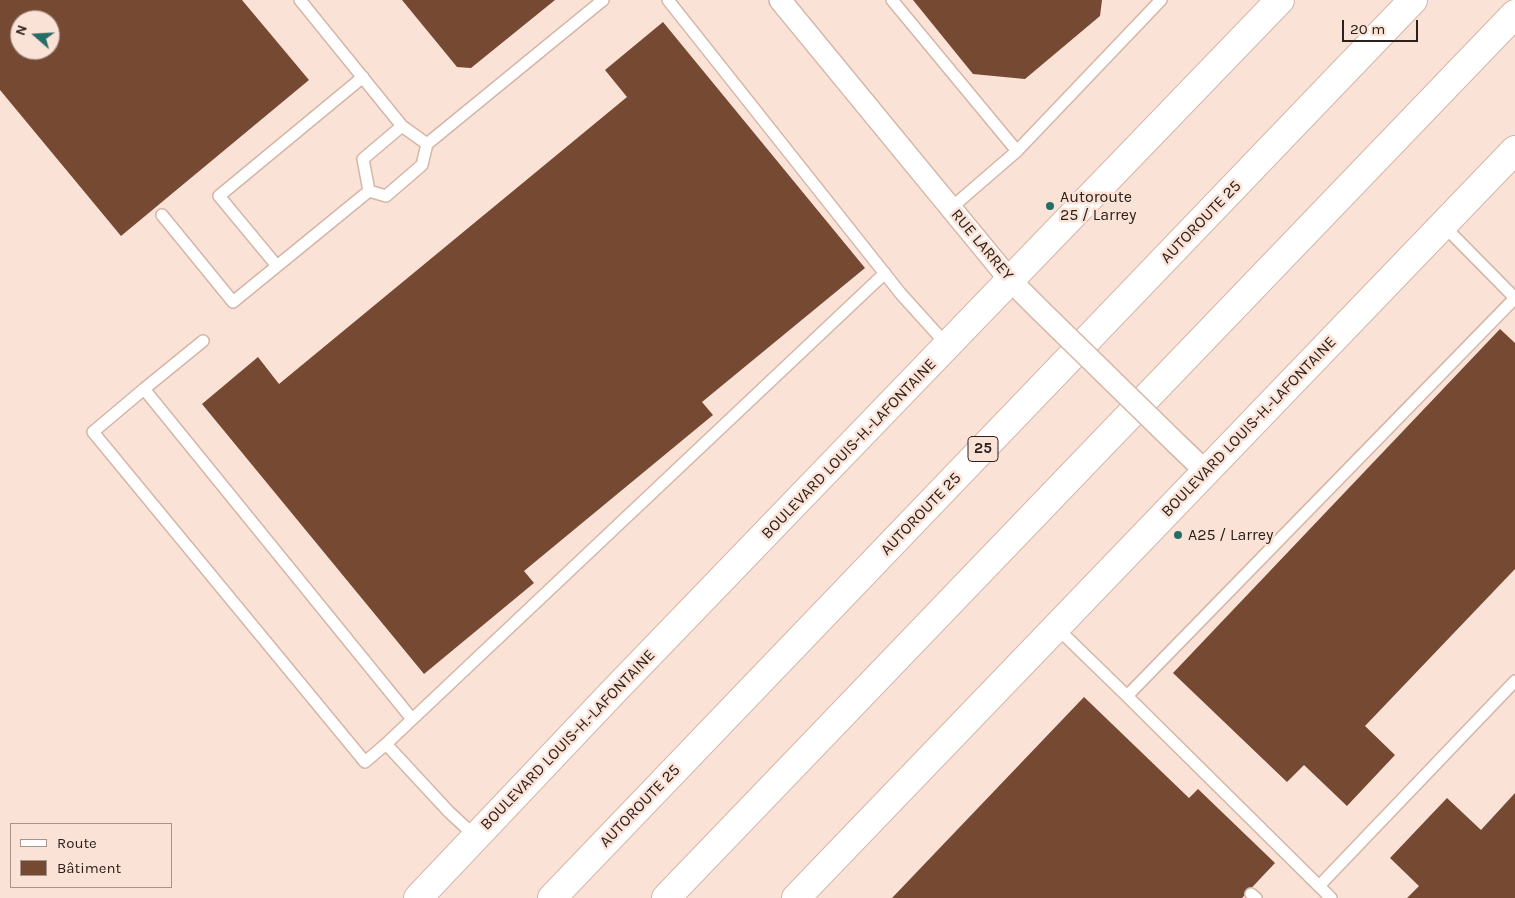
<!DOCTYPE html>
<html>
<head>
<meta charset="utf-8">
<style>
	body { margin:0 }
	#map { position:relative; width:1515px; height:898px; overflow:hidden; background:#fbe2d6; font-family:Karla,sans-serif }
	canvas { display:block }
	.legend { position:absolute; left:10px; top:823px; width:162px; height:65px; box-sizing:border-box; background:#fbe2d6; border:1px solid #a8948b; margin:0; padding:6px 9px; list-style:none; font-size:15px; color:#2c201b }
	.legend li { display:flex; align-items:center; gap:10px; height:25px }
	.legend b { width:25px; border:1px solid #a8948b }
	.north { position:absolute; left:10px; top:10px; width:50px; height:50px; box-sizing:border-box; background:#fbe2d6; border:1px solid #a8948b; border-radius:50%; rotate:289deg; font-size:14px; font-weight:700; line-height:20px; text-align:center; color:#2c201b }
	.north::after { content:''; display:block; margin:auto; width:18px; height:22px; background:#256e67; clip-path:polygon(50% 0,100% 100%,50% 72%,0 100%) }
	.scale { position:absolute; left:1342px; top:20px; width:76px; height:22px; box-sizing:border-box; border:2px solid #2c201b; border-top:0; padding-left:6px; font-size:15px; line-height:18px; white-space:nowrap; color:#2c201b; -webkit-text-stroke:4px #fbe2d6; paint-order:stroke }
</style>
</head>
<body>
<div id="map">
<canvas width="1515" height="898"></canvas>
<ul class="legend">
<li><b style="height:6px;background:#fff"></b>Route</li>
<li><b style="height:14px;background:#764932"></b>Bâtiment</li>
</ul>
<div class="north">N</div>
<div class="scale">20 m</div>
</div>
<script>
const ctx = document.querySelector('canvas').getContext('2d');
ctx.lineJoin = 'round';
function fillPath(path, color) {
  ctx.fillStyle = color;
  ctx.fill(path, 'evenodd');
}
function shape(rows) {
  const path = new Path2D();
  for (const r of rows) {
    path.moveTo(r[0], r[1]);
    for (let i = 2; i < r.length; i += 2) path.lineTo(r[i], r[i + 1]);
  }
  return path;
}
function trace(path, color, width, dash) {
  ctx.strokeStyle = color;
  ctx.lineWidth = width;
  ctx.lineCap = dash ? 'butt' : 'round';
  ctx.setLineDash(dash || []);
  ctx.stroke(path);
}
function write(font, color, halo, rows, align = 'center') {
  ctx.font = font + ' Karla,sans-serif';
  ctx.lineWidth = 5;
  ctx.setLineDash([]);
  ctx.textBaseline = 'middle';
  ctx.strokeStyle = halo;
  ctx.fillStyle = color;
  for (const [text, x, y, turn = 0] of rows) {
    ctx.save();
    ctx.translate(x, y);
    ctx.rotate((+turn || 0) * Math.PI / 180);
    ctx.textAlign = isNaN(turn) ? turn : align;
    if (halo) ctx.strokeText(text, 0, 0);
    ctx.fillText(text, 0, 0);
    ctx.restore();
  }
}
const building = shape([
	[0,0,242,0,309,80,121,236,0,90],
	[20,20,50,20,50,50,20,50],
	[402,0,555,0,471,68,457,67],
	[913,0,1102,0,1100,16,1025,79,973,74],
	[663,22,865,268,702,402,713,415,524,571,534,583,424,674,202,404,258,357,279,384,627,97,605,70],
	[1500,329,1515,343,1515,569,1365,726,1395,755,1347,806,1304,765,1287,782,1173,673],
	[1084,697,1189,798,1198,789,1275,863,1242,898,892,898],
	[1515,793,1515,898,1407,898,1419,886,1390,858,1447,798,1481,830]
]);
const service = shape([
	[300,0,402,126],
	[668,0,901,294,948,346],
	[892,0,1017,151,951,208],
	[1017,151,1161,0],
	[369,191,363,159,402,126,427,144],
	[162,215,233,302,369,191,386,196,422,165,427,144,603,0],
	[1443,225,1515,298],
	[277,266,219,196,363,77],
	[144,389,203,341],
	[1056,627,1127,696,1515,298],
	[1127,696,1331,898],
	[386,744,365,762,93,432,144,389,412,719],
	[476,837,449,812,386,744,885,273],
	[1319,886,1515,681],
	[1251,894,1256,898]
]);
const minor = shape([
	[780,0,1010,280,1041,311],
	[1177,444,1205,471]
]);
const secondary = shape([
	[418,898,613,692,1280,0],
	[796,898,1515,150]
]);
const motorway = shape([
	[552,898,1413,0],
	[666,898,1515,14]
]);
const minorBridge = shape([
	[1041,311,1177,444]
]);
const markers = [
	[1050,206,5,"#256e67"],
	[1178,535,5,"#256e67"]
];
const shields = [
	[983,449,30]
];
const shieldNames = [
	["25",983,449]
];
const poiNames = [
	["Autoroute",1060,197],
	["25 / Larrey",1060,215],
	["A25 / Larrey",1188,535]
];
const streetNames = [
	["AUTOROUTE 25",1201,222,-46],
	["RUE LARREY",982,245,50],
	["BOULEVARD LOUIS-H.-LAFONTAINE",1249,427,-46],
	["BOULEVARD LOUIS-H.-LAFONTAINE",849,449,-46],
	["AUTOROUTE 25",921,514,-46],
	["BOULEVARD LOUIS-H.-LAFONTAINE",568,740,-46],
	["AUTOROUTE 25",640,806,-46]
];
fillPath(building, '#764932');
trace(service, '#d4b6a7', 14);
trace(minor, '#d4b6a7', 24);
trace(secondary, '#d4b6a7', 30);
trace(motorway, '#d4b6a7', 30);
trace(service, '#fff', 11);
trace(minor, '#fff', 21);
trace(secondary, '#fff', 28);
trace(motorway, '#fff', 28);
trace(minorBridge, '#d4b6a7', 24, []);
trace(minorBridge, '#fff', 21);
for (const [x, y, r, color] of markers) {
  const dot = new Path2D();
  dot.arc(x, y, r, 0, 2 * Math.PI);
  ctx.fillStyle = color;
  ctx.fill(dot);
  trace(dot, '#fbe2d6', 2);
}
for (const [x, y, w] of shields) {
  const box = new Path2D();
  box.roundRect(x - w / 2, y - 12.5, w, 25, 4);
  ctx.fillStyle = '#fbe2d6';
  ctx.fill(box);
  trace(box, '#2c201b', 1);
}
write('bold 15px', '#2c201b', null, shieldNames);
write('16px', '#2c201b', '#fbe2d6', poiNames, 'left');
write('16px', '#2c201b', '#fbe2d6', streetNames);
</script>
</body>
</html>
